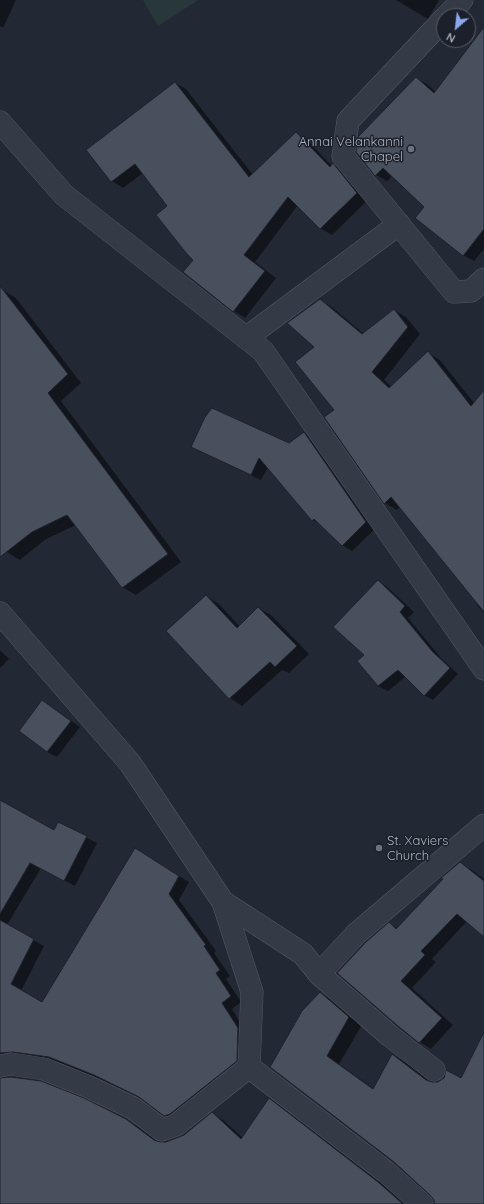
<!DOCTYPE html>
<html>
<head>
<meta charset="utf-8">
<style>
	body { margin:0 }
	#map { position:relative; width:484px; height:1204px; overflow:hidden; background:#222935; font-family:Quicksand,sans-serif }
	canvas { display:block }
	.north { position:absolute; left:436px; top:8px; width:40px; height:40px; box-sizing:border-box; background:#1b202a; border:1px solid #575c67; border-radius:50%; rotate:208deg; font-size:11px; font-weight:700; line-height:16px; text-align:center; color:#b0b5c2 }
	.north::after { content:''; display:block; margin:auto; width:14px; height:18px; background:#8ba8ec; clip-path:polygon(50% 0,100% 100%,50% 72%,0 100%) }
</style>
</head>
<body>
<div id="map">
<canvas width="484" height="1204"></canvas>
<div class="north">N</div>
</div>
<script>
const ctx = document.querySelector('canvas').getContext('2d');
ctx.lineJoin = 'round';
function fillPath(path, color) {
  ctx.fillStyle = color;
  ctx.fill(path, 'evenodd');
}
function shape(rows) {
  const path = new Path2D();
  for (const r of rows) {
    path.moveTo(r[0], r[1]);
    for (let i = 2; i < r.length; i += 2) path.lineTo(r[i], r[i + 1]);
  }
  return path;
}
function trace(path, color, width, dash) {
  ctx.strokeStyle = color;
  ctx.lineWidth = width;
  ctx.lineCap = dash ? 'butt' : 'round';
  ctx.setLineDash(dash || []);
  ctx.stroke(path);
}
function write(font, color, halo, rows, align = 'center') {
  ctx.font = font + ' Quicksand,sans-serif';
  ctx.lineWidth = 3;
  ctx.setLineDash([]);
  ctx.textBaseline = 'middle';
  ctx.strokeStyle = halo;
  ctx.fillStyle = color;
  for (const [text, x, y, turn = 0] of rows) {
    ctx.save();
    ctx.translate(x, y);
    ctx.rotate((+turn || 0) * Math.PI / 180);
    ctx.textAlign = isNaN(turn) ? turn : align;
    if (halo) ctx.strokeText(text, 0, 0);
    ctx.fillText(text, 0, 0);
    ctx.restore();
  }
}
const green = shape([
	[143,0,198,0,158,26]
]);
const shadow = shape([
	[0,0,16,0,3,28,0,26],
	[396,0,439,0,428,19],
	[484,54,484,249,474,261,463,255,426,206,393,175,387,181,376,175,416,78,427,84,436,92],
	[175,83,186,89,253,175,296,133,307,140,332,166,333,165,344,171,368,200,332,235,320,228,298,205,255,262,276,278,245,318,234,311,184,272,194,259,169,206,143,173,123,188,112,181,88,150],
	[2,290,16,298,81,383,61,401,181,562,136,595,122,587,76,525,46,539,20,560,7,552,0,544,0,292],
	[320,300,332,307,364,334,394,310,406,317,420,334,384,380,392,387,428,353,440,360,474,403,484,392,484,613,476,604,478,603,400,506,397,510,385,503,335,410,316,347],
	[304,433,314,439,376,528,352,551,342,545,323,526,313,520,268,467,261,480,202,452,192,446,289,444],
	[378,581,387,587,414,612,408,618,441,658,458,674,433,700,424,695,405,677,388,691,378,686,365,655],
	[206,596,219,604,240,627,258,608,271,615,309,654,289,673,282,670,242,706,230,698],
	[0,650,9,659,0,668],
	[42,701,52,707,80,727,57,757,47,752,20,731],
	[0,801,55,832,59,823,97,843,75,886,41,868,7,925,44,946,21,991,43,1003,146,856,189,882,179,900,216,951,214,953,230,976,226,979,241,1002,232,1009,248,1035,247,1067,176,1121,165,1115,143,1099,105,1081,60,1063,24,1057,10,1059,0,1054],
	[460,863,472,870,484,879,484,936,467,921,432,959,436,962,412,988,453,1025,431,1049,420,1042,399,1026,389,924,397,928],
	[320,993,333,1000,362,1025,339,1064,374,1089,393,1055,406,1062,432,1083,461,1079,484,1042,484,1204,438,1204,435,1199,394,1161,271,1067],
	[0,1098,126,1120,137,1126,160,1143,166,1143,184,1136,212,1114,223,1120,243,1138,269,1099,279,1105,389,1189,406,1204,0,1204]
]);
const building = shape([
	[484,27,484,229,463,256,415,218,424,207,383,168,375,176,356,152,358,137,416,77,434,93,484,27],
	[175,82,249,177,296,132,330,167,333,163,357,193,320,229,288,197,244,255,265,271,233,312,183,272,193,260,187,254,156,215,167,206,135,164,111,182,86,150,175,82],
	[0,286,68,374,48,393,168,554,122,588,67,515,32,532,0,557,0,286],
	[320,299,362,334,394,309,408,327,372,372,389,388,428,351,471,406,484,390,484,612,391,497,384,504,324,417,334,410,295,362,314,347,287,323,320,299],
	[212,408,289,443,304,432,366,522,342,546,314,519,312,521,259,458,251,475,191,447,205,417,212,408],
	[378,580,405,606,400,612,432,651,450,668,424,696,398,670,378,686,357,661,364,655,333,627,378,580],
	[206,595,237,628,258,607,297,646,275,667,270,662,229,699,166,631,206,595],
	[42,700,71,721,47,752,19,731,42,700],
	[0,800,54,830,58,822,87,836,64,881,30,863,0,914,0,800],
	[135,848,179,876,169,894,206,945,204,946,220,970,216,973,231,996,222,1003,238,1028,237,1061,170,1114,164,1116,139,1097,94,1075,49,1057,13,1052,0,1053,0,920,34,939,11,984,42,1002,135,848],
	[460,862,484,881,484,937,457,914,421,951,425,955,401,981,442,1018,419,1043,398,1026,337,973,366,942,389,922,396,929,443,879,441,878,460,862],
	[320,992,349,1017,327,1056,373,1089,392,1054,426,1080,432,1082,438,1082,444,1078,446,1070,461,1078,484,1032,484,1204,436,1204,434,1203,434,1200,430,1195,394,1162,270,1067,302,1011,320,992],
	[11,1077,41,1081,84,1098,126,1119,154,1140,160,1142,166,1142,184,1135,212,1112,241,1139,269,1098,378,1182,403,1204,0,1204,0,1078,11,1077]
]);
const minor = shape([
	[447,16,462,0],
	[444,19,348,121,343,156,454,292,471,291,484,279],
	[246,338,399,224],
	[0,613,130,763,223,902,252,992,249,1067,386,1172,422,1204],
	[223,902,303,954,319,974,356,934,484,825],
	[319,974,390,1036,434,1070],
	[0,1066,11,1064,44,1069,89,1087,133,1108,162,1130,176,1125,249,1067]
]);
const tertiary = shape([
	[0,122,64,195,263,351,484,669]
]);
const markers = [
	[411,149,4,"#6b7280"],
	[379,848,4,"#6b7280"]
];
const poiNames = [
	["Annai Velankanni",403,142],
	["Chapel",403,157],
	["St. Xaviers",387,841,"left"],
	["Church",387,856,"left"]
];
fillPath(green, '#28383a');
fillPath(shadow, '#0007');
fillPath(building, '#484f5d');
trace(building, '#1d222c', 1);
trace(minor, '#535863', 23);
trace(tertiary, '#535863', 23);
trace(minor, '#353b46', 22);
trace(tertiary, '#353b46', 22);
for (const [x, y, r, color] of markers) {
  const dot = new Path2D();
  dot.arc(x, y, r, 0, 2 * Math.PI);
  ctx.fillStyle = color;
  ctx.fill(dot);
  trace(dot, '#1b202a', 1.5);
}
write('13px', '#b0b5c2', '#1b202a', poiNames, 'right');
</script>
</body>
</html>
